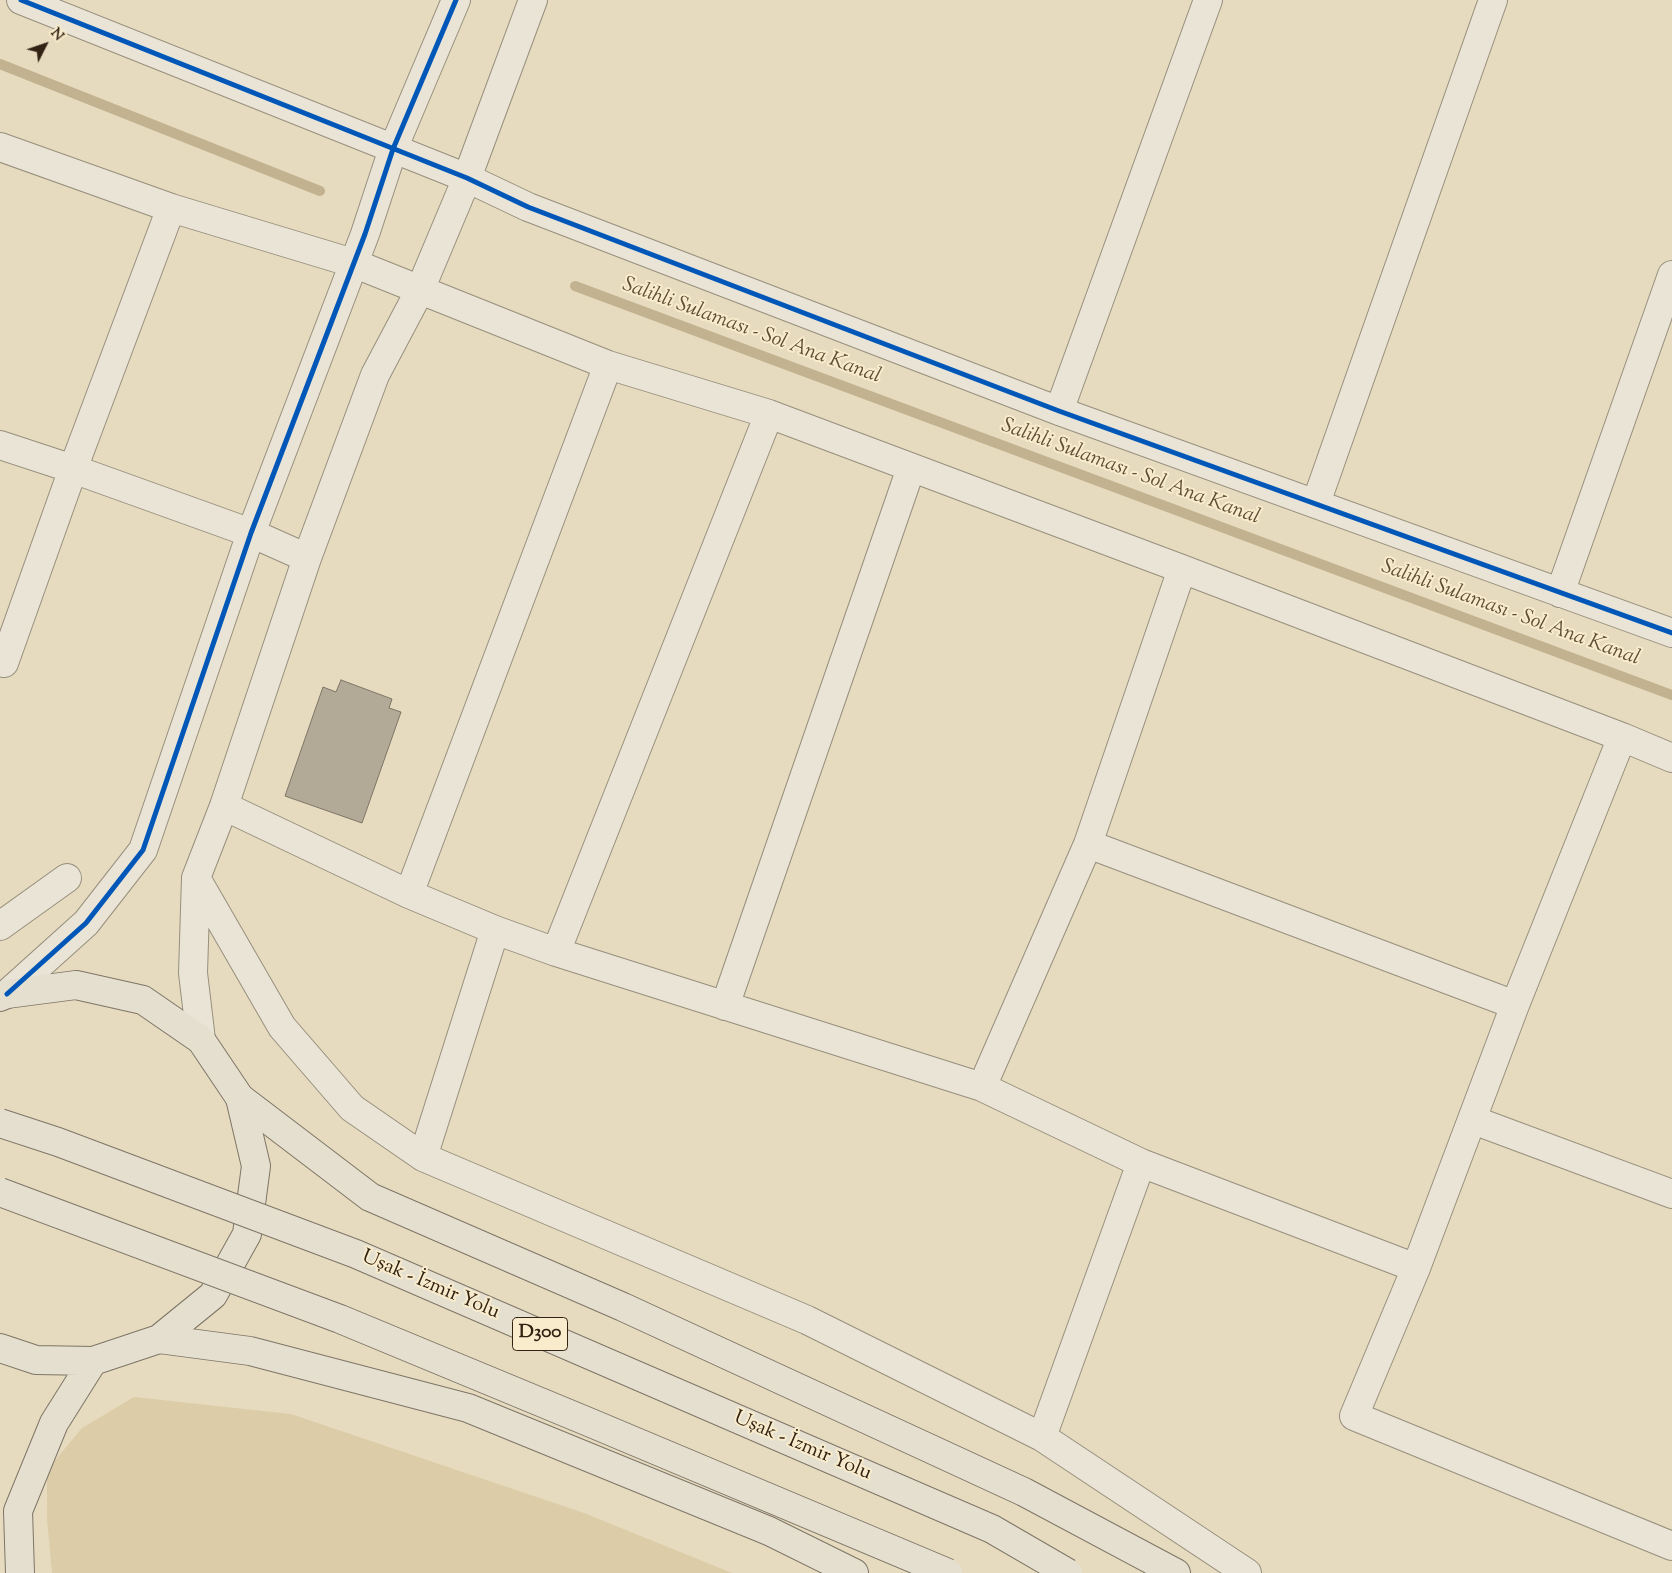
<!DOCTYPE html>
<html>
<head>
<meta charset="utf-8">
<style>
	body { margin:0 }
	#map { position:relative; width:1672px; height:1573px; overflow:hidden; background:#e6dbbf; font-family:"Sorts Mill Goudy",serif }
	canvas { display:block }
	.north { position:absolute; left:20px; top:20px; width:50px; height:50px; -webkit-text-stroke:4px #f8eccc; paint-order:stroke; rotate:49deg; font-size:14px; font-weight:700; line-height:20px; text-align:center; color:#322213 }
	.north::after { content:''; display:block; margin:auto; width:18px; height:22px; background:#322213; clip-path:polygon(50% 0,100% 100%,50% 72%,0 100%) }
</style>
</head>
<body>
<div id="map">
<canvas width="1672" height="1573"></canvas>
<div class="north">N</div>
</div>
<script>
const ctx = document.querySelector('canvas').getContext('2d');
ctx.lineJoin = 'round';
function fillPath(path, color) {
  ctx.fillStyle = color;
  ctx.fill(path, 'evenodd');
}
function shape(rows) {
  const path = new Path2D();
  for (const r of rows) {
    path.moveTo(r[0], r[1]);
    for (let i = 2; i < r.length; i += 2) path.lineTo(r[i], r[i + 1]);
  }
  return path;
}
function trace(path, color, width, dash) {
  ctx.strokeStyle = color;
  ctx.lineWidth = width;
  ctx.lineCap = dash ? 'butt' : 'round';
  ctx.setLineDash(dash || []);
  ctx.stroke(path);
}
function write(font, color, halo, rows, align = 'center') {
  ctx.font = font + ' "Sorts Mill Goudy",serif';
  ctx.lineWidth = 4;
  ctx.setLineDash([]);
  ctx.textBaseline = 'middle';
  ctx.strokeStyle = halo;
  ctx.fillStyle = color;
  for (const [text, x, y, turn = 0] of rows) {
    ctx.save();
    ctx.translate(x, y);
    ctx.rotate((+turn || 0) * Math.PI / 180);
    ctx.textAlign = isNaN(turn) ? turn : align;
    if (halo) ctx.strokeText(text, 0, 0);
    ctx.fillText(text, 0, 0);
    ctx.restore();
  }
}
const green = shape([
	[134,1397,291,1414,584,1513,732,1573,52,1573,47,1519,47,1470,82,1428]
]);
const stream = shape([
	[0,64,320,191],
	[575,286,1672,695]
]);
const building = shape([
	[341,680,392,699,389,708,401,712,362,823,285,796,323,687,336,692,341,680]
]);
const minor = shape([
	[21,0,467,178,528,207,1059,411,1672,633],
	[0,147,171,208,353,263,608,365,769,414,1182,569,1622,737,1672,758],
	[1059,411,1208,0],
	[0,445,73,469,251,533,307,558],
	[1316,503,1493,0],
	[1560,593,1672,275],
	[0,661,4,663,73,469,171,208],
	[1622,737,1515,1005,1416,1268,1354,1416,1672,1546],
	[224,806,409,894,495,930,556,952,982,1087,1141,1163,1416,1268],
	[1088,844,1515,1005],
	[196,878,282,1027,352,1108,423,1157],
	[409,894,608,365],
	[0,926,67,878],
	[495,930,423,1157,807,1320,1042,1437,1247,1573],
	[556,952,769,414],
	[7,994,86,923,143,850,251,533,365,234,393,149,456,0],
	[725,1006,911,468],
	[201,1040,193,973,196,878,224,806,307,558,375,375,420,290,467,178,533,0],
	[982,1087,1088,844,1182,569],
	[1473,1120,1672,1194],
	[1042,1437,1141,1163]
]);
const major = shape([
	[0,997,7,994,76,985,143,1000,201,1040,240,1098,256,1166,247,1234,213,1295,159,1339,93,1361,36,1360,0,1348],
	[20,1573,18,1511,54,1423,93,1361]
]);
const highway = shape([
	[240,1098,370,1197,623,1307,1024,1492,1176,1573],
	[159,1339,250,1351,468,1408,769,1531,854,1573]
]);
const highwayBridge = shape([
	[0,1123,58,1142,356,1254,992,1529,1068,1573],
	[0,1192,340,1319,591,1423,948,1573]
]);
const cycleway = shape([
	[21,0,467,178,528,207,1059,411,1672,633],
	[7,994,86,923,143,850,251,533,365,234,393,149,456,0]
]);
const shields = [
	[540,1334,55]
];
const shieldNames = [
	["D300",540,1334]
];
const streetNames = [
	["Uşak - İzmir Yolu",430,1286,23],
	["Uşak - İzmir Yolu",802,1447,23]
];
const waterNames = [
	["Salihli Sulaması - Sol Ana Kanal",751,332,20],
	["Salihli Sulaması - Sol Ana Kanal",1130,473,20],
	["Salihli Sulaması - Sol Ana Kanal",1510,614,20]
];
fillPath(green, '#dccda8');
trace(stream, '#c2b28f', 10);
fillPath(building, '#b2a996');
trace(building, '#7e7566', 1);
trace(minor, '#978f7d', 30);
trace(major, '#7e7566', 30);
trace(highway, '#7e7566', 30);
trace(minor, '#e9e4d6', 28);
trace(major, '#e5dfd0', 28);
trace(highway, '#e5dfd0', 28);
trace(highwayBridge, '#7e7566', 30, []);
trace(highwayBridge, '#e5dfd0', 28);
trace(cycleway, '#0057b8', 5);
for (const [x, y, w] of shields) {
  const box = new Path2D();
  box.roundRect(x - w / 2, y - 16.5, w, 33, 4);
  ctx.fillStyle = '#f8eccc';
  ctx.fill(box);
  trace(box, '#322213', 1);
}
write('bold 19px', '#322213', null, shieldNames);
write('20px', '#322213', '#f8eccc', streetNames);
write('italic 21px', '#5f4e37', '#f8eccc', waterNames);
</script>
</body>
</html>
